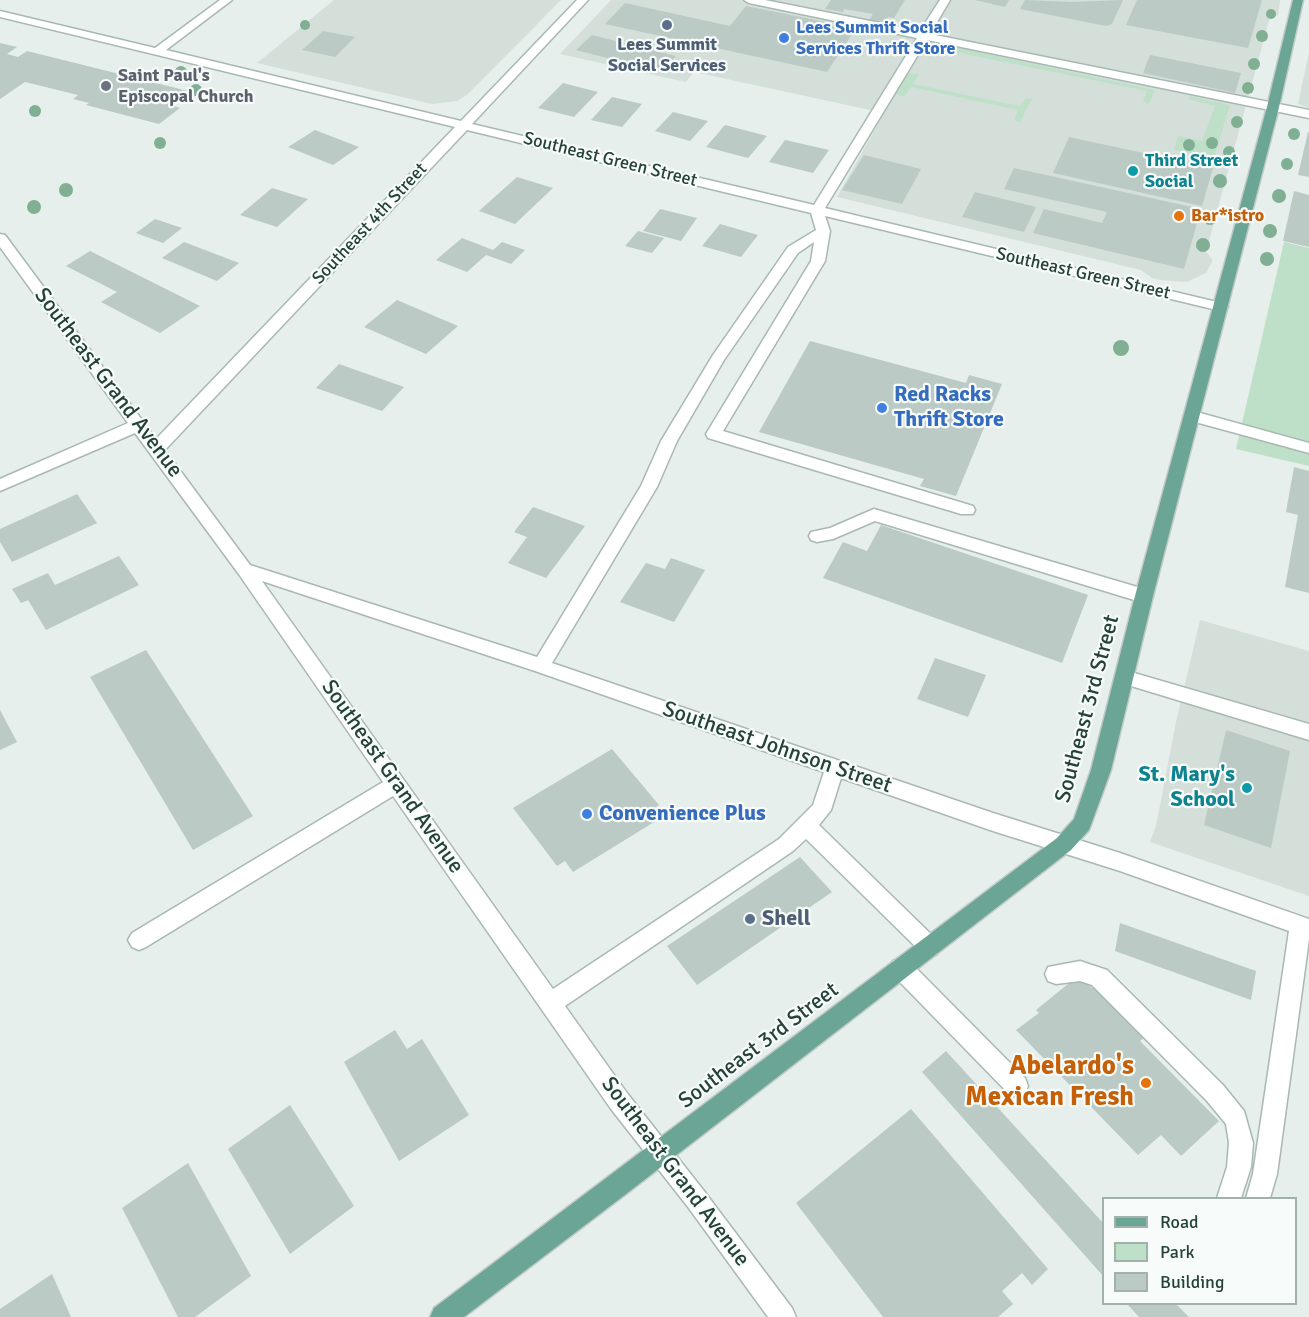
<!DOCTYPE html>
<html>
<head>
<meta charset="utf-8">
<style>
	body { margin:0 }
	#map { position:relative; width:1309px; height:1317px; overflow:hidden; background:#e6efeb; font-family:Signika,sans-serif }
	canvas { display:block }
	.legend { position:absolute; left:1102px; top:1197px; width:195px; height:108px; box-sizing:border-box; background:#f7fbf9; border:2px solid #a3b1ad; margin:0; padding:8px 10px; list-style:none; font-size:18px; color:#24423a }
	.legend li { display:flex; align-items:center; gap:12px; height:30px }
	.legend b { width:30px; border:2px solid #a3b1ad }
</style>
</head>
<body>
<div id="map">
<canvas width="1309" height="1317"></canvas>
<ul class="legend">
<li><b style="height:8px;background:#6aa596"></b>Road</li>
<li><b style="height:16px;background:#bfe0c8"></b>Park</li>
<li><b style="height:16px;background:#bbcac4"></b>Building</li>
</ul>
</div>
<script>
const ctx = document.querySelector('canvas').getContext('2d');
ctx.lineJoin = 'round';
function fillPath(path, color) {
  ctx.fillStyle = color;
  ctx.fill(path, 'evenodd');
}
function shape(rows) {
  const path = new Path2D();
  for (const r of rows) {
    path.moveTo(r[0], r[1]);
    for (let i = 2; i < r.length; i += 2) path.lineTo(r[i], r[i + 1]);
  }
  return path;
}
function trace(path, color, width, dash) {
  ctx.strokeStyle = color;
  ctx.lineWidth = width;
  ctx.lineCap = dash ? 'butt' : 'round';
  ctx.setLineDash(dash || []);
  ctx.stroke(path);
}
function write(font, color, halo, rows, align = 'center') {
  ctx.font = font + ' Signika,sans-serif';
  ctx.lineWidth = 4.5;
  ctx.setLineDash([]);
  ctx.textBaseline = 'middle';
  ctx.strokeStyle = halo;
  ctx.fillStyle = color;
  for (const [text, x, y, turn = 0] of rows) {
    ctx.save();
    ctx.translate(x, y);
    ctx.rotate((+turn || 0) * Math.PI / 180);
    ctx.textAlign = isNaN(turn) ? turn : align;
    if (halo) ctx.strokeText(text, 0, 0);
    ctx.fillText(text, 0, 0);
    ctx.restore();
  }
}
const built = shape([
	[334,0,561,0,467,95,457,101,432,104,257,63],
	[611,0,1280,0,1280,2,1278,15,1270,17,1206,252,1213,260,1206,273,1187,282,1160,280,1152,278,1141,270,837,197,884,113,694,72,686,82,560,54],
	[1309,52,1309,108,1298,104],
	[1200,620,1309,651,1309,896,1150,842,1156,826,1176,722]
]);
const green = shape([
	[941,44,1155,90,1150,102,1147,104,1143,101,1147,91,935,48,929,57,921,54,928,46],
	[909,73,919,74,913,84,1020,106,1026,98,1032,99,1020,122,1014,120,1018,110,911,87,904,97,898,95,896,93],
	[1190,96,1230,105,1214,158,1174,150,1178,136,1202,141,1215,106,1191,100,1188,98],
	[1284,242,1309,248,1309,466,1236,449]
]);
const building = shape([
	[831,0,905,0,894,18,888,17,884,23,869,20,873,14,844,9,843,12,825,9],
	[975,0,1009,0,1005,7],
	[1025,0,1072,2,1123,0,1112,24,1106,26,1020,9],
	[1137,0,1262,0,1248,48,1126,25],
	[625,3,730,26,746,6,856,28,827,72,605,24],
	[323,31,355,37,335,57,302,50],
	[592,35,676,56,661,72,576,50],
	[0,43,17,47,7,54,18,57,27,51,188,91,171,105,180,108,159,124,86,105,89,103,73,99,78,95,25,82,0,99],
	[1150,55,1241,73,1235,93,1143,73],
	[563,83,598,92,574,117,538,108],
	[612,97,642,104,622,127,591,120],
	[673,112,708,121,690,141,655,131],
	[725,125,767,136,748,158,706,147],
	[315,130,359,147,333,165,288,147],
	[1308,132,1309,132,1309,177,1298,175],
	[1069,137,1213,168,1202,206,1053,173],
	[785,140,829,150,813,173,769,162],
	[864,155,921,169,902,204,842,190],
	[1014,168,1201,209,1184,269,1033,233,1044,209,1102,223,1107,212,1004,189],
	[517,177,553,188,515,224,479,211],
	[272,188,308,199,277,227,240,215],
	[1294,191,1309,195,1309,247,1283,241],
	[975,192,1036,207,1024,232,962,217],
	[660,209,697,218,681,241,643,231],
	[155,219,182,228,163,243,136,233],
	[720,224,758,235,741,257,702,246],
	[638,231,664,238,652,253,625,246],
	[462,238,493,250,502,242,525,250,511,264,486,255,467,272,436,260],
	[184,242,239,263,217,281,162,258],
	[90,251,200,306,160,333,101,302,117,292,66,266],
	[397,300,458,326,426,354,364,327],
	[810,341,966,383,969,375,1002,384,956,496,920,486,924,479,759,432],
	[339,364,404,387,382,411,316,388],
	[1294,467,1309,471,1309,593,1285,587,1298,515,1286,512],
	[77,494,97,523,12,562,0,542,0,529],
	[533,507,585,526,546,578,508,563,527,537,514,532],
	[881,525,1088,595,1062,663,823,578,843,542,867,551],
	[119,556,139,585,46,630,28,600,21,603,12,589,48,573,55,585],
	[671,558,705,570,674,622,620,602,646,563,665,569],
	[146,650,253,816,193,850,90,677],
	[935,658,986,675,968,717,917,699],
	[0,710,17,742,0,750],
	[1226,730,1290,751,1271,848,1204,825],
	[612,749,659,805,652,810,659,819,573,872,565,861,557,866,513,808],
	[800,857,832,892,697,985,667,946],
	[1120,923,1256,971,1251,1000,1115,951],
	[1079,975,1092,988,1101,980,1152,1031,1140,1041,1219,1121,1181,1156,1161,1135,1138,1155,1016,1030,1039,1013,1036,1010],
	[395,1030,407,1049,422,1039,469,1115,399,1161,344,1062],
	[946,1051,1104,1224,1104,1277,922,1072],
	[290,1105,354,1206,290,1254,228,1149],
	[911,1109,1048,1269,1032,1285,1022,1273,1002,1291,1013,1304,998,1317,883,1317,796,1203],
	[188,1163,251,1276,195,1317,178,1317,122,1208],
	[52,1274,71,1317,0,1317,0,1309],
	[1127,1304,1176,1304,1189,1317,1139,1317]
]);
const minor = shape([
	[220,0,232,0,166,50,461,121,577,0,588,0,472,124,814,205,917,38,749,3,744,0,765,0,920,31,940,0,950,0,930,34,1309,110,1309,118,927,40,825,208,1221,303,1228,307,1221,311,825,216,830,231,825,261,723,431,973,506,975,510,973,514,961,514,708,438,706,434,811,261,814,242,798,253,724,360,677,441,657,487,552,663,993,813,1120,853,1309,919,1309,939,1277,1174,1270,1198,1246,1198,1253,1174,1289,931,1120,871,993,831,841,778,831,810,819,825,937,940,941,947,937,954,930,957,923,954,806,839,793,851,565,1006,627,1093,704,1191,792,1308,796,1317,768,1317,688,1207,611,1109,393,796,146,947,139,950,132,947,128,940,132,933,383,782,238,573,135,433,0,491,0,479,128,423,0,247,0,234,5,235,156,439,455,127,0,17,0,11,155,48,220,0],
	[467,130,811,213,816,230,788,247,713,355,661,441,641,486,537,657,250,565,165,450,467,130],
	[262,581,535,671,824,772,813,805,779,839,553,989,262,581],
	[1193,411,1309,443,1309,453,1188,420,1185,416,1188,412,1193,411],
	[874,509,1144,589,1150,591,1153,596,1150,601,1144,603,875,521,833,539,817,542,811,540,809,536,811,532,830,528,874,509],
	[1124,670,1309,724,1309,740,1118,682,1115,677,1118,672,1124,670],
	[901,958,909,961,1025,1078,1028,1086,1025,1094,1017,1097,1009,1094,893,975,890,968,893,961,901,958],
	[1080,961,1107,970,1223,1085,1244,1111,1253,1143,1251,1167,1241,1198,1217,1198,1227,1167,1229,1143,1226,1124,1207,1101,1092,985,1080,981,1056,984,1048,981,1045,974,1048,967,1080,961]
]);
const major = shape([
	[1293,0,1303,0,1279,107,1153,596,1111,770,1089,830,1071,850,626,1194,464,1317,430,1317,434,1308,1057,838,1074,819,1091,770,1135,596,1267,107,1293,0]
]);
const trees = [
	[1271,14,5],
	[305,25,5],
	[1262,36,6],
	[1254,64,6],
	[181,72,6],
	[1248,88,6],
	[196,90,6],
	[35,111,6],
	[1237,122,6],
	[1294,134,6],
	[160,143,6],
	[1212,143,6],
	[1189,145,6],
	[1229,152,6],
	[1287,164,6],
	[1220,181,7],
	[66,190,7],
	[1279,196,7],
	[34,207,7],
	[1210,218,7],
	[1270,231,7],
	[1203,245,7],
	[1267,259,7],
	[1121,348,8]
];
const markers = [
	[667,25,6,"#5c6f8a"],
	[784,38,6,"#3f7fe0"],
	[106,86,6,"#6b7280"],
	[1133,171,6,"#0f9aa8"],
	[1179,216,6,"#e8710a"],
	[882,408,6,"#3f7fe0"],
	[1247,788,6,"#0f9aa8"],
	[587,814,6,"#3f7fe0"],
	[750,919,6,"#5c6f8a"],
	[1146,1083,6,"#e8710a"]
];
const farShopnames = [
	["Lees Summit Social",796,28],
	["Services Thrift Store",796,49]
];
const farServicenames = [
	["Lees Summit",667,45],
	["Social Services",667,66]
];
const farWorshipnames = [
	["Saint Paul's",118,76],
	["Episcopal Church",118,97]
];
const farStreetnames = [
	["Southeast Green Street",610,160,14],
	["Southeast 4th Street",370,224,-47],
	["Southeast Green Street",1083,274,13]
];
const farCulturenames = [
	["Third Street",1145,161],
	["Social",1145,182]
];
const farFoodnames = [
	["Bar*istro",1191,216]
];
const streetNames = [
	["Southeast Grand Avenue",108,383,53],
	["Southeast 3rd Street",1088,709,-75],
	["Southeast Johnson Street",777,748,19],
	["Southeast Grand Avenue",392,777,55],
	["Southeast 3rd Street",759,1046,-37],
	["Southeast Grand Avenue",675,1172,53]
];
const shopNames = [
	["Red Racks",894,395],
	["Thrift Store",894,420],
	["Convenience Plus",599,814]
];
const cultureNames = [
	["St. Mary's",1235,775],
	["School",1235,800]
];
const serviceNames = [
	["Shell",762,919]
];
const nearFoodnames = [
	["Abelardo's",1134,1067],
	["Mexican Fresh",1134,1098]
];
fillPath(built, '#d4dfda');
fillPath(green, '#bfe0c8');
fillPath(building, '#bbcac4');
trace(minor, '#a8b8b2', 3);
trace(major, '#c2cac8', 3);
fillPath(minor, '#fff');
fillPath(major, '#6aa596');
ctx.fillStyle = '#80af93';
for (const [x, y, r] of trees) {
  ctx.beginPath();
  ctx.arc(x, y, r, 0, 2 * Math.PI);
  ctx.fill();
}
for (const [x, y, r, color] of markers) {
  const dot = new Path2D();
  dot.arc(x, y, r, 0, 2 * Math.PI);
  ctx.fillStyle = color;
  ctx.fill(dot);
  trace(dot, '#f7fbf9', 2);
}
write('bold 18px', '#366cbe', '#f7fbf9', farShopnames, 'left');
write('bold 18px', '#4e5e75', '#f7fbf9', farServicenames);
write('bold 18px', '#5b616d', '#f7fbf9', farWorshipnames, 'left');
write('18px', '#24423a', '#f7fbf9', farStreetnames);
write('bold 18px', '#0d838f', '#f7fbf9', farCulturenames, 'left');
write('bold 18px', '#c56008', '#f7fbf9', farFoodnames, 'left');
write('22px', '#24423a', '#f7fbf9', streetNames);
write('bold 22px', '#366cbe', '#f7fbf9', shopNames, 'left');
write('bold 22px', '#0d838f', '#f7fbf9', cultureNames, 'right');
write('bold 22px', '#4e5e75', '#f7fbf9', serviceNames, 'left');
write('bold 27px', '#c56008', '#f7fbf9', nearFoodnames, 'right');
</script>
</body>
</html>
